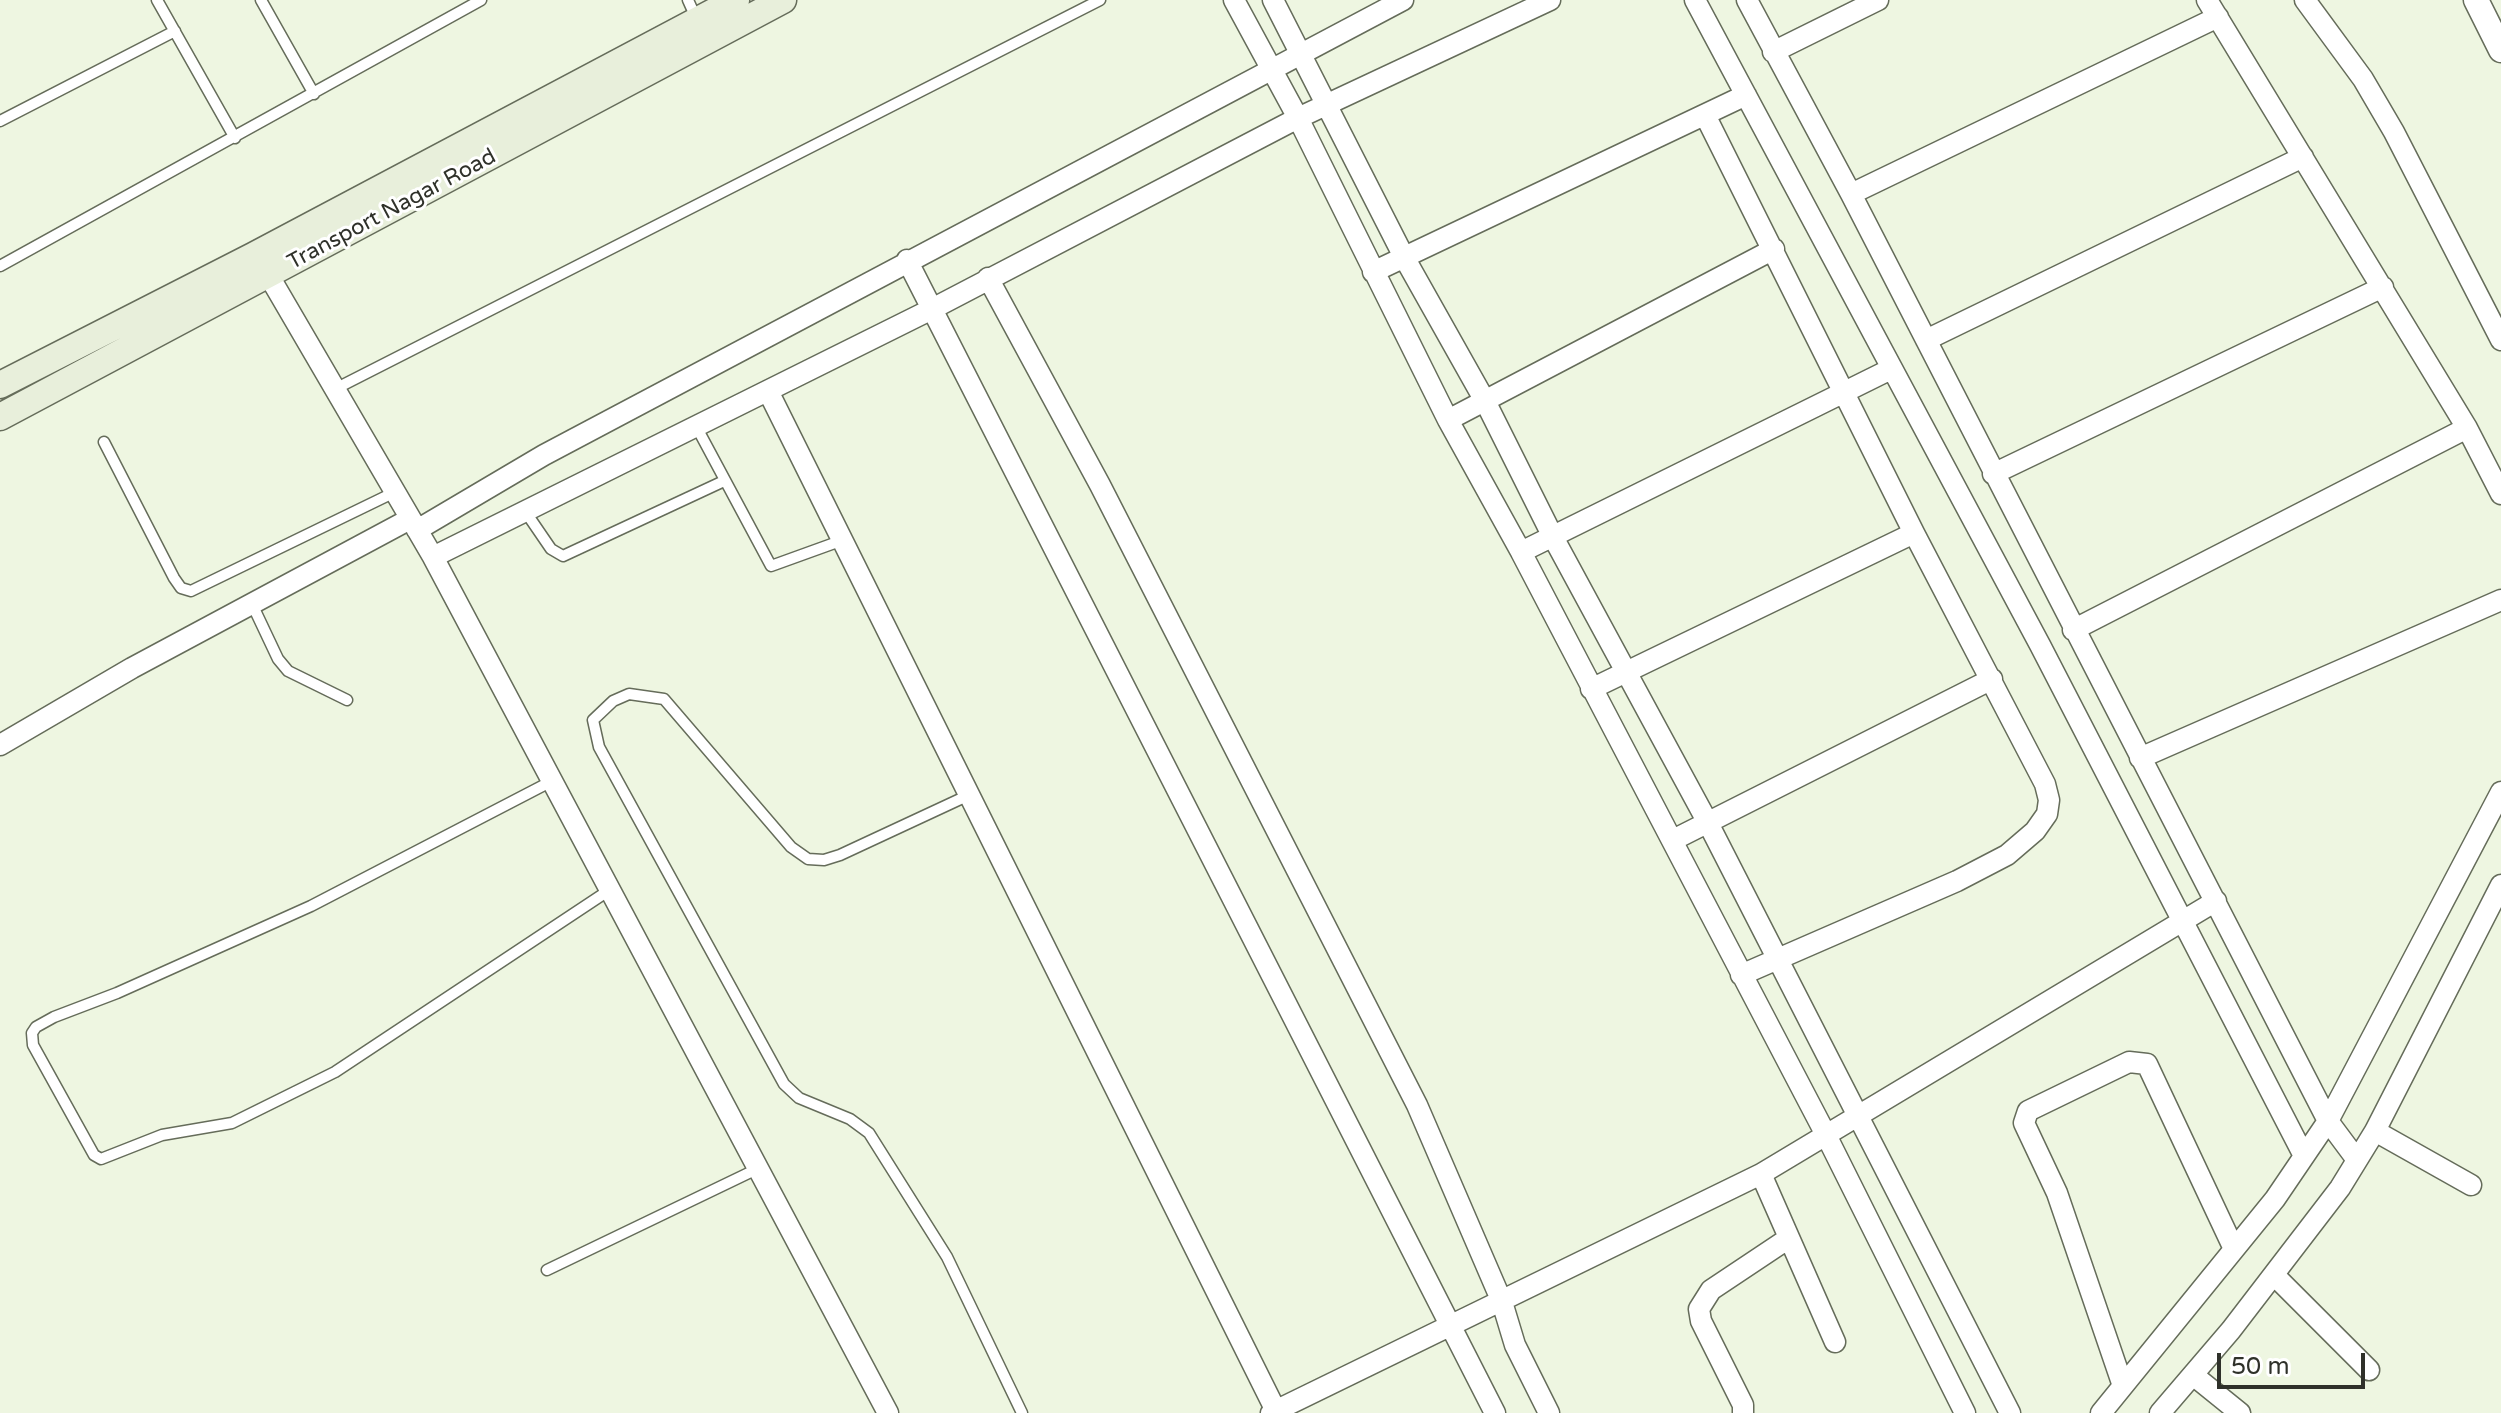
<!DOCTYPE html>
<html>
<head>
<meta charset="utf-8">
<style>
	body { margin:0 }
	#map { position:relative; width:2501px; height:1413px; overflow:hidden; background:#eef6e1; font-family:"Varela Round",sans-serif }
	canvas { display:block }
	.scale { position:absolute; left:2217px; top:1353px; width:148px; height:36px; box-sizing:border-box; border:4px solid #2f312a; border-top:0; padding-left:10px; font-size:24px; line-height:28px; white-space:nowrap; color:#2f312a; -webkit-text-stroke:6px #fff; paint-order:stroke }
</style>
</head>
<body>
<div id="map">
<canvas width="2501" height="1413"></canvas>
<div class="scale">50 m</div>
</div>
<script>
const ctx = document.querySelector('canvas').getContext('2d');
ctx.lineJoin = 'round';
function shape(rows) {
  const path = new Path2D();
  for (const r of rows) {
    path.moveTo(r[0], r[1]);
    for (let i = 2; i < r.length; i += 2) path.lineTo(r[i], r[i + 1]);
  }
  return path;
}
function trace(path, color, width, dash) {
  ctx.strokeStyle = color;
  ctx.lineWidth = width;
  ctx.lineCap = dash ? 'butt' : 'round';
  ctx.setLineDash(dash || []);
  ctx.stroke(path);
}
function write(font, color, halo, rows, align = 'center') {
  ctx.font = font + ' "Varela Round",sans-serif';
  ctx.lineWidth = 6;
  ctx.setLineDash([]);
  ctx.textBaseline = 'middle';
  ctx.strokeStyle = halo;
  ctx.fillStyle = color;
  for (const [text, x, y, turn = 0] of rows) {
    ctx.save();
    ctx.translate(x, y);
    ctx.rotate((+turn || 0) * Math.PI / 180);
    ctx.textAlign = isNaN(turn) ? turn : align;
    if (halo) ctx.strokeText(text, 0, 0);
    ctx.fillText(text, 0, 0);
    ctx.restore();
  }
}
const service = shape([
	[157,0,235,138],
	[261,0,314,94],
	[688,0,697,20],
	[0,121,175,31],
	[0,266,481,0],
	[335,389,1100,0],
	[696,426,771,566,843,540],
	[104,442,174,578,181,588,191,591,395,492],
	[525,511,551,549,563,556,724,481],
	[252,604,278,659,288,671,347,700],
	[550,782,311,906,117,993,54,1017,36,1027,32,1033,33,1045,94,1155,101,1159,162,1135,232,1123,335,1072,608,891],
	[969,795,840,855,824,860,808,859,791,847,664,699,629,694,613,701,593,720,599,747,784,1084,799,1098,850,1119,869,1133,947,1257,1022,1413],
	[547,1270,757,1169]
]);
const minor = shape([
	[1234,0,1298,118,1448,420,1521,552,1825,1133,1965,1413],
	[1273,0,1404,257,1485,401,1553,537,1708,823,2010,1413],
	[1695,0,2040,645,2304,1156],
	[1747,0,1851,194,2328,1121,2357,1160],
	[2207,0,2467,428,2501,494],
	[2305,0,2363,79,2394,132,2501,340],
	[1773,52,1878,0],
	[1705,115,1914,533,2045,784,2049,800,2047,814,2035,831,2007,855,1957,881,1741,975],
	[1851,194,2218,17],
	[907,260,1495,1413],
	[1373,272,1746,95],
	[269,276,433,557,888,1413],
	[988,278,1100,485,1417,1105,1502,1302,1515,1345,1549,1413],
	[1926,340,2303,157],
	[768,391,1277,1413],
	[1448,420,1774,249],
	[1993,474,2383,287],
	[417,530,544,455,1403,0],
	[1521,552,1891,369],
	[433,557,932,309,1298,118,1550,0],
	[2073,630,2467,428],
	[1591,689,1914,533],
	[0,745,132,668,410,519],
	[2140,758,2501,600],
	[1673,840,1992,679],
	[2375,1131,2471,1185],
	[1761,1174,1835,1342],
	[2274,1275,2369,1370],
	[2193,1375,2240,1413],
	[2123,1386,2057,1193,2024,1123,2028,1111,2129,1062,2147,1064,2234,1249],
	[1271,1413,1761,1174,2216,901],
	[1743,1413,1743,1405,1701,1321,1699,1309,1711,1290,1789,1238],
	[2101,1413,2275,1199,2328,1121,2501,792],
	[2160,1413,2231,1330,2340,1188,2375,1131,2501,885]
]);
const tertiary = shape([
	[2476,0,2501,50]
]);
const secondary = shape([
	[0,385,253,256,736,0],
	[0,417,783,0]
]);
const streetNames = [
	["Transport Nagar Road",392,210,-28]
];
trace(service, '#656c5a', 13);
trace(minor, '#656c5a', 23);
trace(tertiary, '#656c5a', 27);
trace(secondary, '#656c5a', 29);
trace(service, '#fff', 10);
trace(minor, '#fff', 20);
trace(tertiary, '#fff', 24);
trace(secondary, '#e8efdb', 26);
write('22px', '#2f312a', '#fff', streetNames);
</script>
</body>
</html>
